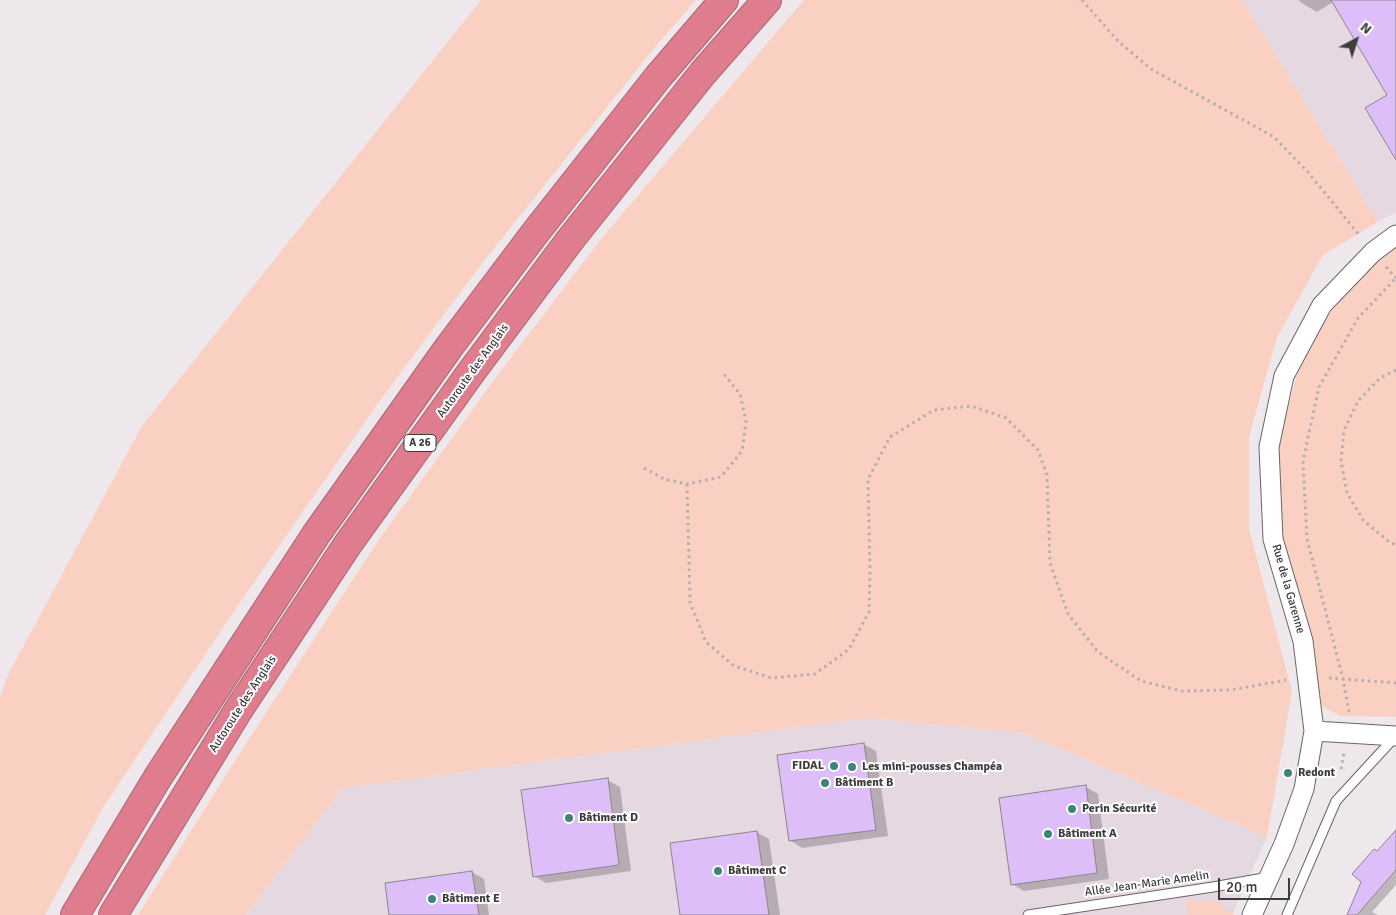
<!DOCTYPE html>
<html>
<head>
<meta charset="utf-8">
<style>
	body { margin:0 }
	#map { position:relative; width:1396px; height:915px; overflow:hidden; background:#eee7eb; font-family:Signika,sans-serif }
	canvas { display:block }
	.north { position:absolute; left:1331px; top:15px; width:50px; height:50px; -webkit-text-stroke:4px #fff; paint-order:stroke; rotate:40deg; font-size:14px; font-weight:700; line-height:20px; text-align:center; color:#3f3c3e }
	.north::after { content:''; display:block; margin:auto; width:18px; height:22px; background:#3f3c3e; clip-path:polygon(50% 0,100% 100%,50% 72%,0 100%) }
	.scale { position:absolute; left:1218px; top:878px; width:72px; height:22px; box-sizing:border-box; border:2px solid #3f3c3e; border-top:0; padding-left:6px; font-size:15px; line-height:18px; white-space:nowrap; color:#3f3c3e; -webkit-text-stroke:4px #fff; paint-order:stroke }
</style>
</head>
<body>
<div id="map">
<canvas width="1396" height="915"></canvas>
<div class="north">N</div>
<div class="scale">20 m</div>
</div>
<script>
const ctx = document.querySelector('canvas').getContext('2d');
ctx.lineJoin = 'round';
function fillPath(path, color) {
  ctx.fillStyle = color;
  ctx.fill(path, 'evenodd');
}
function shape(rows) {
  const path = new Path2D();
  for (const r of rows) {
    path.moveTo(r[0], r[1]);
    for (let i = 2; i < r.length; i += 2) path.lineTo(r[i], r[i + 1]);
  }
  return path;
}
function trace(path, color, width, dash) {
  ctx.strokeStyle = color;
  ctx.lineWidth = width;
  ctx.lineCap = dash ? 'butt' : 'round';
  ctx.setLineDash(dash || []);
  ctx.stroke(path);
}
function write(font, color, halo, rows, align = 'center') {
  ctx.font = font + ' Signika,sans-serif';
  ctx.lineWidth = 4;
  ctx.setLineDash([]);
  ctx.textBaseline = 'middle';
  ctx.strokeStyle = halo;
  ctx.fillStyle = color;
  for (const [text, x, y, turn = 0] of rows) {
    ctx.save();
    ctx.translate(x, y);
    ctx.rotate((+turn || 0) * Math.PI / 180);
    ctx.textAlign = isNaN(turn) ? turn : align;
    if (halo) ctx.strokeText(text, 0, 0);
    ctx.fillText(text, 0, 0);
    ctx.restore();
  }
}
const built = shape([
	[1242,0,1396,0,1396,212,1378,222],
	[866,718,1024,733,1267,837,1232,915,246,915,342,788]
]);
const green = shape([
	[481,0,696,0,655,47,483,262,376,406,237,607,104,806,45,915,0,915,0,697,9,673,142,426],
	[804,0,1242,0,1378,222,1323,255,1277,337,1249,437,1249,529,1292,691,1267,837,1024,733,866,718,342,788,246,915,138,915,245,745,378,541,491,384,601,239],
	[1396,247,1396,717,1340,716,1322,706,1313,654,1280,538,1277,452,1296,378,1319,327,1341,299,1385,252],
	[1216,901,1234,915,1188,915,1186,902]
]);
const shadow = shape([
	[1299,0,1396,0,1396,152,1389,96,1333,2,1317,12,1300,2],
	[863,744,876,751,888,836,802,848,790,840],
	[607,780,620,787,631,871,546,883,534,876],
	[1086,787,1098,794,1109,879,1024,891,1012,884],
	[756,832,769,839,780,915,681,915],
	[1396,839,1396,885,1372,912,1378,915,1348,915,1378,853],
	[472,872,484,879,489,915,390,915]
]);
const building = shape([
	[1331,0,1396,0,1396,160,1365,108,1387,95,1331,0],
	[864,743,876,830,789,841,777,755,864,743],
	[608,778,619,865,533,877,521,790,608,778],
	[1086,785,1097,873,1011,885,999,798,1086,785],
	[1396,830,1396,870,1357,915,1347,915,1361,882,1352,874,1374,849,1377,851,1396,830],
	[757,831,769,915,680,915,670,843,757,831],
	[472,871,479,915,389,915,385,883,472,871]
]);
const path = shape([
	[1082,0,1119,42,1151,69,1274,137,1307,171,1360,236],
	[1386,267,1396,278],
	[1396,370,1380,378,1358,401,1344,430,1341,461,1347,493,1363,520,1388,541,1396,545],
	[644,468,664,479,687,484,721,477,742,451,746,421,740,394,723,373],
	[687,484,690,602,706,642,734,666,772,678,815,674,849,649,869,612,870,571,868,479,890,437,934,410,971,406,1006,418,1038,450,1047,475,1050,563,1068,614,1098,652,1141,681,1182,691,1231,690,1286,680],
	[1329,678,1396,683],
	[1349,712,1343,679,1307,539,1303,461,1319,387,1358,318,1396,278],
	[1341,769,1344,753]
]);
const service = shape([
	[1028,915,1213,887,1269,877],
	[1287,915,1336,801,1394,738]
]);
const minor = shape([
	[1314,731,1396,736],
	[1252,915,1284,844,1304,789,1314,731,1303,641,1273,539,1269,447,1284,376,1322,305,1373,252,1396,235]
]);
const motorway = shape([
	[75,915,158,777,317,533,449,347,535,233,658,77,724,0],
	[113,915,239,709,348,544,472,371,570,240,703,73,767,0]
]);
const markers = [
	[834,766,5,"#3d8480"],
	[852,767,5,"#3d8480"],
	[1288,773,5,"#3d8480"],
	[825,783,5,"#3d8480"],
	[1072,809,5,"#3d8480"],
	[569,818,5,"#3d8480"],
	[1048,834,5,"#3d8480"],
	[718,871,5,"#3d8480"],
	[432,899,5,"#3d8480"]
];
const shields = [
	[420,443,32]
];
const shieldNames = [
	["A 26",420,443]
];
const streetNames = [
	["Autoroute des Anglais",473,371,-54],
	["Rue de la Garenne",1288,589,74],
	["Autoroute des Anglais",243,704,-57],
	["Allée Jean-Marie Amelin",1147,884,-8]
];
const poiNames = [
	["FIDAL",824,766,"right"],
	["Les mini-pousses Champéa",862,767],
	["Redont",1298,773],
	["Bâtiment B",835,783],
	["Perin Sécurité",1082,809],
	["Bâtiment D",579,818],
	["Bâtiment A",1058,834],
	["Bâtiment C",728,871],
	["Bâtiment E",442,899]
];
fillPath(built, '#e5d8e0');
fillPath(green, '#fad0c3');
fillPath(shadow, '#0003');
fillPath(building, '#debef8');
trace(building, '#8a878d', 1);
trace(service, '#696467', 11);
trace(minor, '#696467', 21);
trace(motorway, '#a76672', 30);
trace(path, '#b4aeb1', 3, [2.5, 4]);
trace(service, '#fff', 9);
trace(minor, '#fff', 19);
trace(motorway, '#df7d8e', 28);
for (const [x, y, r, color] of markers) {
  const dot = new Path2D();
  dot.arc(x, y, r, 0, 2 * Math.PI);
  ctx.fillStyle = color;
  ctx.fill(dot);
  trace(dot, '#fff', 2);
}
for (const [x, y, w] of shields) {
  const box = new Path2D();
  box.roundRect(x - w / 2, y - 8.5, w, 17, 4);
  ctx.fillStyle = '#fff';
  ctx.fill(box);
  trace(box, '#3f3c3e', 1);
}
write('bold 11px', '#3f3c3e', null, shieldNames);
write('12px', '#3f3c3e', '#fff', streetNames);
write('bold 12px', '#3f3c3e', '#fff', poiNames, 'left');
</script>
</body>
</html>
